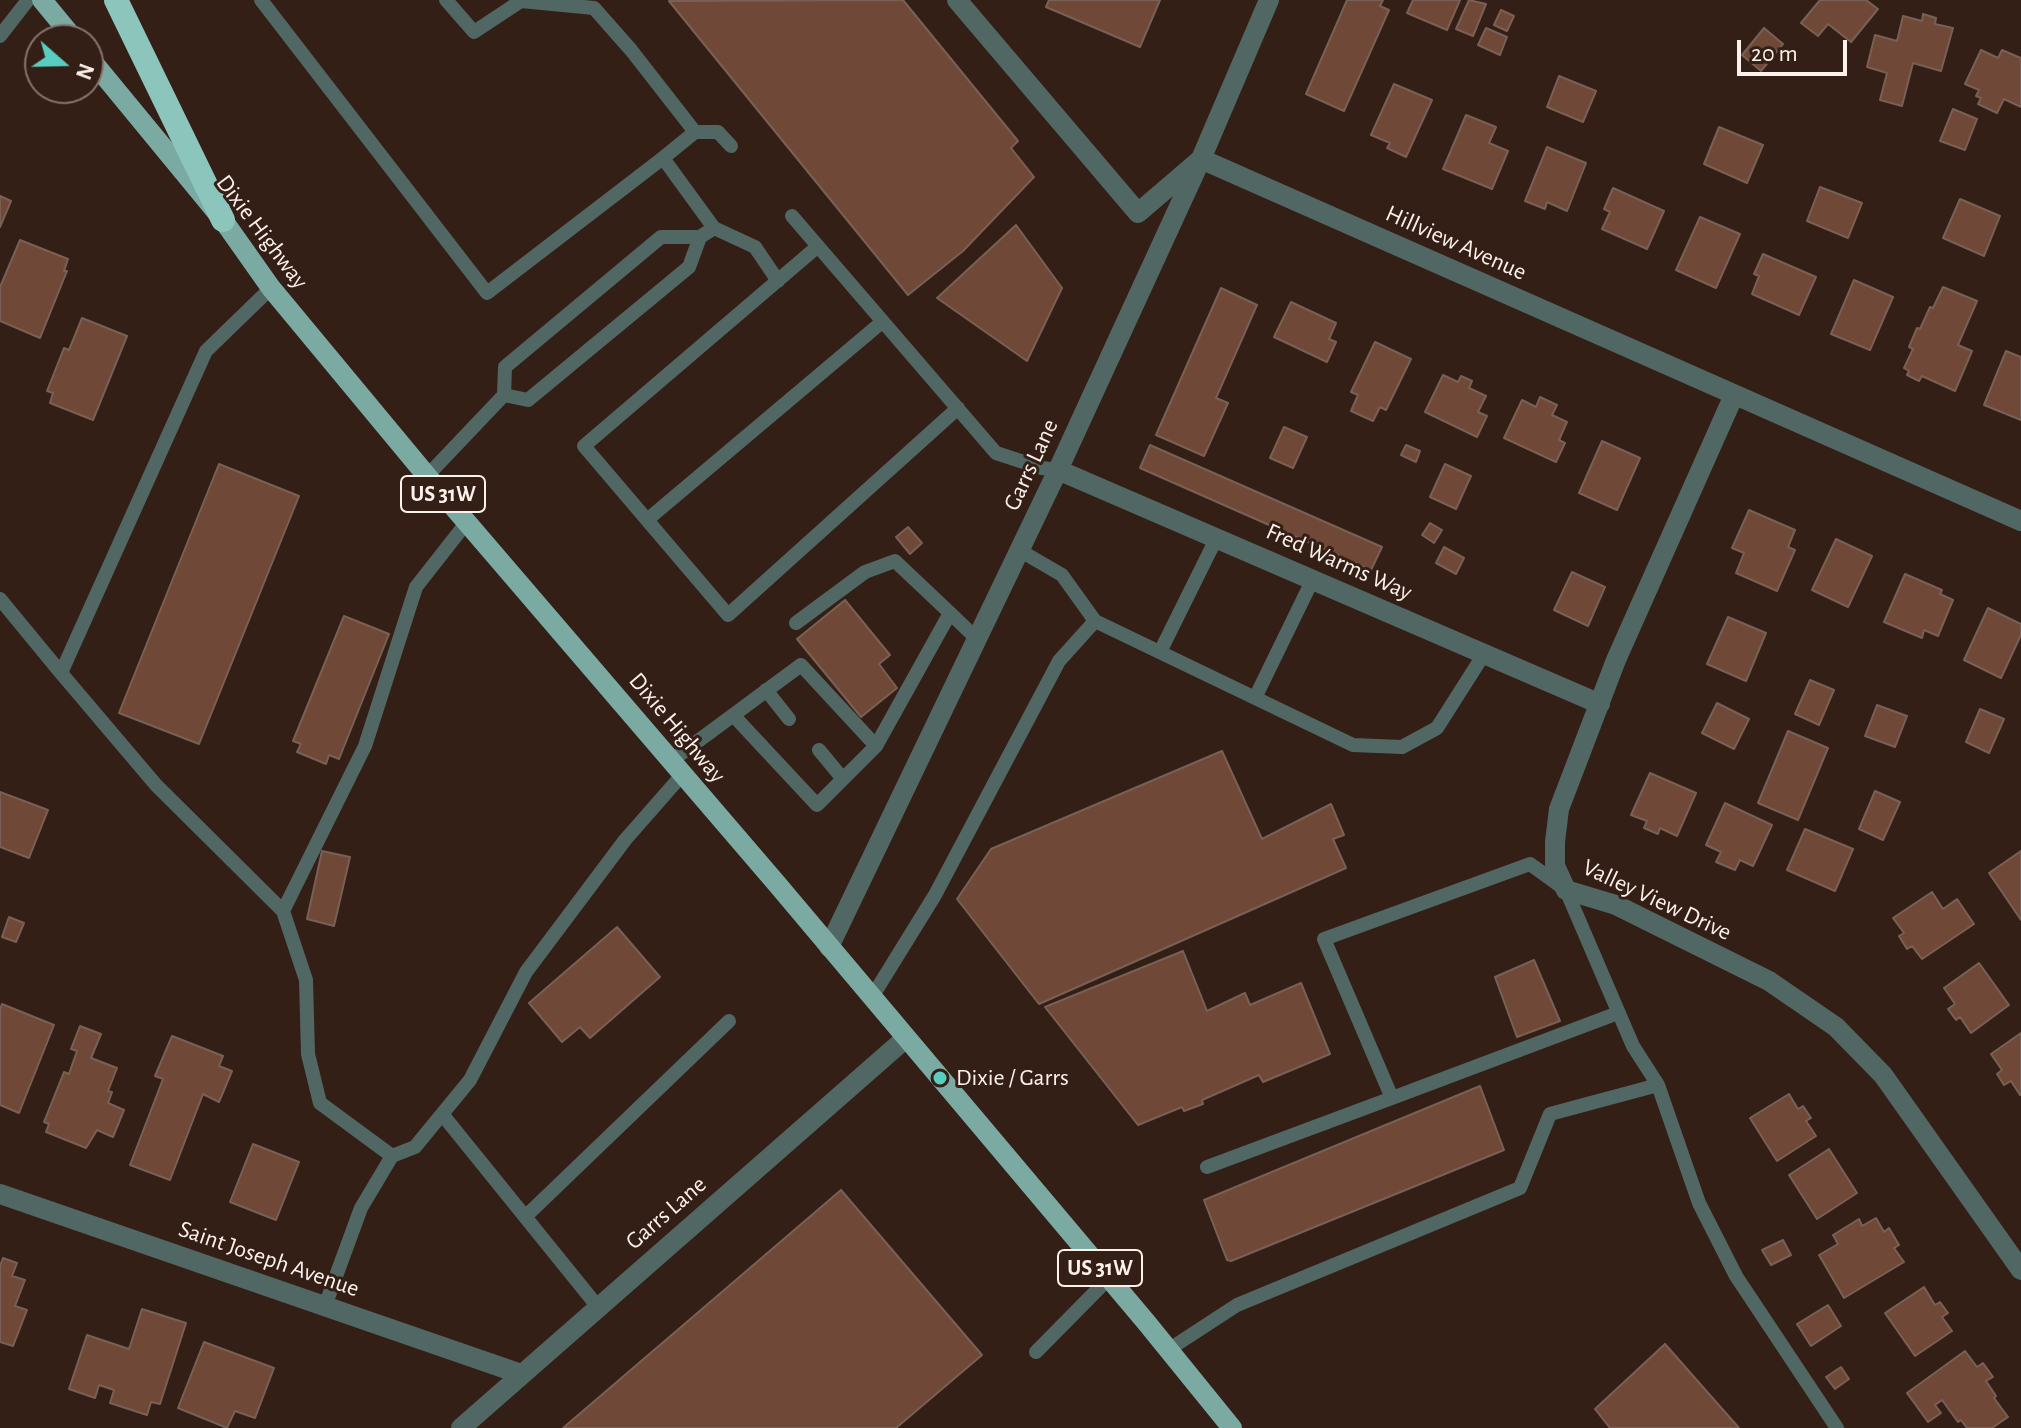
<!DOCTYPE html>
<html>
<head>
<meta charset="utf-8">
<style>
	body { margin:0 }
	#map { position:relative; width:2021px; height:1428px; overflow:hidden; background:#341f16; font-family:"Alegreya Sans",sans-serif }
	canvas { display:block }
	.north { position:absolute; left:24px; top:24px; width:80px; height:80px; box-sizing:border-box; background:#341f16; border:2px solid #84736c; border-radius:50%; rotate:110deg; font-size:22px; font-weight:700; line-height:32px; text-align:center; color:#fdf1ec }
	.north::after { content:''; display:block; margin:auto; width:28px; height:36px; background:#58cec0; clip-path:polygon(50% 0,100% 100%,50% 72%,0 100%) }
	.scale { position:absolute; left:1737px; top:40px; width:110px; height:36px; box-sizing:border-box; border:4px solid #fdf1ec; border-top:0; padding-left:10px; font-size:24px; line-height:28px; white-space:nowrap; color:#fdf1ec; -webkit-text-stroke:6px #341f16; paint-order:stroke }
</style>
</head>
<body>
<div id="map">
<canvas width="2021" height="1428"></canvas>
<div class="north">N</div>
<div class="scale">20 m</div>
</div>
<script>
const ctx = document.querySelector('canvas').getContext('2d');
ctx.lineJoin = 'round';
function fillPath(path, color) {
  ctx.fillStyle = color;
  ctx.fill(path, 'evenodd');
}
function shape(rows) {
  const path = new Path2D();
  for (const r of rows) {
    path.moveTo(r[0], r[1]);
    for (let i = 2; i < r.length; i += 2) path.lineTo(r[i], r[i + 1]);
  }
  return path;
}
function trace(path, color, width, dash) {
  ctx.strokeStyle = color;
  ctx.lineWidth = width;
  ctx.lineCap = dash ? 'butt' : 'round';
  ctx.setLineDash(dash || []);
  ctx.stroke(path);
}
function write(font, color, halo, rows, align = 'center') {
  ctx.font = font + ' "Alegreya Sans",sans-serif';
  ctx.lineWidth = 6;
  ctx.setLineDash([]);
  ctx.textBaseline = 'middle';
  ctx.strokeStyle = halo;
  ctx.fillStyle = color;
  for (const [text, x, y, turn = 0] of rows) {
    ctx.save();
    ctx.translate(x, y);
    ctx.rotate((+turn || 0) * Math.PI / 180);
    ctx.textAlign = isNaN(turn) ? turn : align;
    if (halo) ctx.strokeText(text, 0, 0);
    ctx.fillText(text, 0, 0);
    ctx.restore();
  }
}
const building = shape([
	[903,0,1018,141,1011,148,1034,177,963,251,908,295,669,1,903,0],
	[1049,0,1160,0,1140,47,1046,7,1049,0],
	[1347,0,1383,0,1380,6,1389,10,1344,111,1306,94,1347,0],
	[1413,0,1460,0,1447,30,1407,13,1413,0],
	[1469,0,1486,4,1473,36,1456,29,1469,0],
	[1820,0,1866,0,1878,9,1851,42,1828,24,1818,36,1801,23,1820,0],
	[1501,10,1514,16,1507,31,1494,25,1501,10],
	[1923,14,1936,18,1935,24,1953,28,1941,71,1913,63,1902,106,1880,100,1887,73,1867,67,1875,35,1897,41,1903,16,1922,21,1923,14],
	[1486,28,1507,37,1500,55,1478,45,1486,28],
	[1764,28,1783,44,1761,71,1742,55,1764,28],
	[1981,50,1998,58,2002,50,2021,58,2021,107,2004,99,1997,113,1978,104,1981,98,1976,96,1979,90,1965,84,1981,50],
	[1559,76,1596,91,1583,122,1547,107,1559,76],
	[1394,84,1432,100,1406,157,1387,148,1390,143,1371,135,1394,84],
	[1953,109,1977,119,1965,150,1940,141,1953,109],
	[1466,115,1496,127,1489,143,1508,151,1492,189,1443,169,1466,115],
	[1719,127,1763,145,1747,183,1704,164,1719,127],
	[1547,147,1586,163,1567,211,1547,202,1545,209,1525,201,1547,147],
	[1820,187,1862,203,1848,238,1807,221,1820,187],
	[1613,188,1664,211,1647,249,1602,229,1610,212,1604,209,1613,188],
	[0,196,11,201,0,227,0,196],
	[1960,199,2000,216,1984,256,1943,238,1960,199],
	[1700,217,1740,234,1716,288,1676,270,1700,217],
	[1016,225,1062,288,1027,361,937,298,1016,225],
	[20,240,68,259,64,271,67,271,40,338,0,321,0,287,20,240],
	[1763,254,1816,277,1799,315,1752,294,1759,276,1754,274,1763,254],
	[1854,280,1893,297,1870,350,1831,334,1854,280],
	[1943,287,1977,301,1958,345,1972,351,1955,391,1922,376,1919,381,1907,375,1909,371,1904,368,1913,349,1909,347,1917,328,1920,329,1930,307,1933,308,1943,287],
	[1221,288,1257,305,1216,398,1228,403,1204,456,1156,435,1221,288],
	[1291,302,1336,323,1329,339,1336,342,1327,362,1274,337,1291,302],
	[82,318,127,336,93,420,50,403,53,393,47,391,64,348,69,350,82,318],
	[1375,342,1411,359,1386,410,1380,407,1373,421,1351,411,1358,395,1351,392,1375,342],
	[2006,351,2021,357,2021,420,1984,405,2006,351],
	[1443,375,1458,382,1461,376,1472,381,1469,388,1486,396,1478,412,1487,416,1477,437,1425,412,1443,375],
	[1540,397,1557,405,1552,415,1567,422,1559,440,1565,443,1556,462,1504,438,1522,400,1536,407,1540,397],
	[1284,427,1307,437,1293,468,1270,458,1284,427],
	[1602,441,1640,458,1617,510,1579,493,1602,441],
	[1150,445,1382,547,1371,570,1140,468,1150,445],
	[1406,445,1420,451,1416,462,1401,455,1406,445],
	[219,464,299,496,199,744,119,713,219,464],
	[1445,464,1471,476,1456,509,1430,497,1445,464],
	[1749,510,1795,530,1788,547,1795,550,1777,591,1736,573,1744,553,1732,548,1749,510],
	[1430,523,1442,530,1434,543,1422,535,1430,523],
	[908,527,922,543,910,554,896,537,908,527],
	[1836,539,1872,556,1848,607,1812,590,1836,539],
	[1444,547,1464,558,1456,574,1436,563,1444,547],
	[1572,572,1605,587,1588,626,1554,610,1572,572],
	[1905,574,1942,590,1940,594,1953,600,1938,636,1924,630,1922,638,1884,622,1905,574],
	[845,600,890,655,879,664,897,688,861,717,797,639,845,600],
	[1988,608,2021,624,2021,635,2001,678,1964,660,1988,608],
	[344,616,389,634,339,759,329,755,326,764,297,752,301,744,293,741,344,616],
	[1728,617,1766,633,1746,681,1707,664,1728,617],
	[1810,680,1834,690,1819,725,1795,714,1810,680],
	[1717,703,1749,719,1734,749,1702,733,1717,703],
	[1877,705,1907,716,1895,747,1865,736,1877,705],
	[1980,709,2004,719,1989,753,1966,742,1980,709],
	[1788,731,1828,748,1798,820,1758,803,1788,731],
	[1222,751,1262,839,1331,804,1344,835,1333,839,1346,868,1039,1004,957,899,991,849,1222,751],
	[1650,773,1696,793,1677,836,1660,828,1658,834,1644,828,1647,821,1631,815,1650,773],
	[1875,791,1900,802,1883,840,1859,829,1875,791],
	[0,792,48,810,29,858,0,847,0,792],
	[1725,803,1772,825,1753,866,1740,860,1735,870,1716,862,1721,852,1706,845,1725,803],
	[1805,829,1853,849,1835,891,1787,870,1805,829],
	[322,851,350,857,334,926,307,919,322,851],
	[2021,851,2021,920,1989,873,2021,851],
	[1932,892,1943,909,1957,899,1974,924,1922,959,1912,946,1907,949,1899,936,1904,933,1893,918,1932,892],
	[9,917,24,923,16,942,2,937,9,917],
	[617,927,660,977,590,1038,580,1027,562,1042,529,1003,617,927],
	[1183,951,1207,1011,1245,993,1250,1005,1301,983,1330,1054,1263,1082,1259,1075,1202,1100,1203,1104,1184,1111,1182,1107,1138,1125,1045,1007,1183,951],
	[1534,960,1560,1021,1517,1037,1495,977,1534,960],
	[1979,963,2009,1005,1971,1033,1960,1017,1956,1020,1948,1009,1955,1004,1944,988,1979,963],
	[2,1004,54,1025,19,1113,0,1105,0,1010,2,1004],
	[80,1026,101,1034,91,1058,117,1068,108,1091,112,1092,108,1103,124,1110,113,1137,97,1130,86,1148,46,1132,49,1124,44,1122,64,1072,69,1074,77,1051,71,1049,80,1026],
	[2021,1033,2021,1094,2020,1095,2011,1081,2004,1085,1997,1074,2002,1070,1991,1054,2021,1033],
	[172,1036,223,1056,219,1066,232,1071,219,1102,203,1094,170,1180,130,1165,163,1079,155,1076,172,1036],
	[1480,1086,1504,1150,1231,1261,1227,1260,1204,1200,1480,1086],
	[1789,1094,1798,1109,1803,1106,1811,1118,1806,1121,1816,1136,1777,1161,1750,1118,1789,1094],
	[253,1144,299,1162,276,1220,230,1202,253,1144],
	[1829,1149,1857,1193,1817,1219,1789,1175,1829,1149],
	[841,1190,982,1355,896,1428,563,1428,841,1190],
	[1876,1218,1884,1232,1889,1228,1899,1245,1894,1248,1904,1262,1844,1298,1819,1255,1838,1244,1833,1235,1859,1219,1862,1226,1876,1218],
	[1783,1240,1791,1255,1771,1265,1762,1250,1783,1240],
	[3,1258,17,1263,12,1276,25,1280,15,1306,27,1310,13,1346,0,1342,0,1266,3,1258],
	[1924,1287,1935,1305,1940,1302,1948,1313,1942,1317,1952,1331,1915,1356,1885,1313,1924,1287],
	[1828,1305,1841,1326,1811,1346,1797,1324,1828,1305],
	[142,1309,186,1323,160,1404,151,1402,147,1415,110,1403,114,1390,99,1385,95,1398,69,1389,87,1335,129,1349,142,1309],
	[204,1342,274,1368,255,1418,235,1411,227,1428,178,1408,204,1342],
	[1665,1344,1739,1428,1610,1428,1595,1409,1665,1344],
	[1965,1351,1977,1367,1983,1363,1993,1377,1986,1381,1996,1396,1994,1398,2008,1417,1992,1428,1967,1428,1961,1420,1958,1422,1942,1400,1935,1405,1941,1413,1928,1422,1907,1393,1965,1351],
	[1841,1367,1849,1379,1835,1389,1826,1377,1841,1367]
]);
const service = shape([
	[261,0,487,293,663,158],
	[446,0,474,32,521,1,594,8,631,50,695,132,663,158,714,228,755,247,778,281],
	[0,36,28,0],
	[695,132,718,132,731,146],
	[792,216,996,453,1042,468,1058,470],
	[817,247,584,446,728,615,958,408],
	[504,395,528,400,689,267,700,237],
	[427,476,504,395,505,367,661,237,700,237,714,228],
	[647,520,882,322],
	[1019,550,1062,575,1095,621,1353,745,1402,747,1437,728,1484,654],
	[0,599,61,673,206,351,271,288],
	[796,623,865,572,895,561,950,613],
	[1160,652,1217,537],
	[61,673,156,785,283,911,306,980,308,1054,320,1103,392,1156],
	[766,690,789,719],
	[1255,698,1313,579],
	[733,715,817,805,876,746,950,613,977,639],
	[819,750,843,779],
	[671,761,801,665,876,746],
	[283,911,365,746,416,587,467,522],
	[872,997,935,895,1059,661,1095,621],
	[1618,1013,1392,1098,1324,939,1530,864,1566,890,1633,1046,1658,1085,1699,1203,1736,1276,1837,1428],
	[442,1114,598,1307],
	[1207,1167,1392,1098],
	[525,1217,729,1021],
	[325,1306,361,1208,392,1156,415,1147,470,1080,526,972,625,840,682,775],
	[1168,1350,1237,1305,1520,1188,1550,1114,1658,1085],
	[1036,1352,1109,1278]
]);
const minor = shape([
	[957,0,1138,213,1201,159,2021,521],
	[1734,395,1616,660,1559,809,1555,842,1555,866,1566,890,1616,905,1769,981,1836,1027,1883,1075,2021,1270],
	[1058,470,1600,704],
	[829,947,1058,470,1201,159,1269,0],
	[0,1194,521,1374],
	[461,1428,906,1038]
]);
const primary = shape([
	[42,0,75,40],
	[88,56,223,220,271,288,427,476,777,884,1146,1322,1232,1428]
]);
const motorway = shape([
	[116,0,223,220]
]);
const markers = [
	[940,1078,8,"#58cec0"]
];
const shields = [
	[443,494,84],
	[1100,1268,84]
];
const shieldNames = [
	["US 31W",443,494],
	["US 31W",1100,1268]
];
const streetNames = [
	["Dixie Highway",262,232,53],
	["Hillview Avenue",1456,243,24],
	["Garrs Lane",1031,465,-65],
	["Fred Warms Way",1339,562,24],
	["Dixie Highway",677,728,50],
	["Valley View Drive",1657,900,25],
	["Garrs Lane",666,1213,-41],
	["Saint Joseph Avenue",269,1259,19]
];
const poiNames = [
	["Dixie / Garrs",956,1078]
];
fillPath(building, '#6f4837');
trace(building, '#796055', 2);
trace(service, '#516764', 14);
trace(minor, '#516764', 20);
trace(primary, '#7baaa3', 20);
trace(motorway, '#8bc5bc', 24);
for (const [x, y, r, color] of markers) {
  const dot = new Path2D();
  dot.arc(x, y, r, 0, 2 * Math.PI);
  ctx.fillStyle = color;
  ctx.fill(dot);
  trace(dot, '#341f16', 3);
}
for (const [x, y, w] of shields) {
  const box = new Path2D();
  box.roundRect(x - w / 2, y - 18, w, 36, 6);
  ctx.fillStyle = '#341f16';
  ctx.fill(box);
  trace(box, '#fdf1ec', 2);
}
write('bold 22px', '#fdf1ec', null, shieldNames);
write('24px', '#fdf1ec', '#341f16', streetNames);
write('24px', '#fdf1ec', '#341f16', poiNames, 'left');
</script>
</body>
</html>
